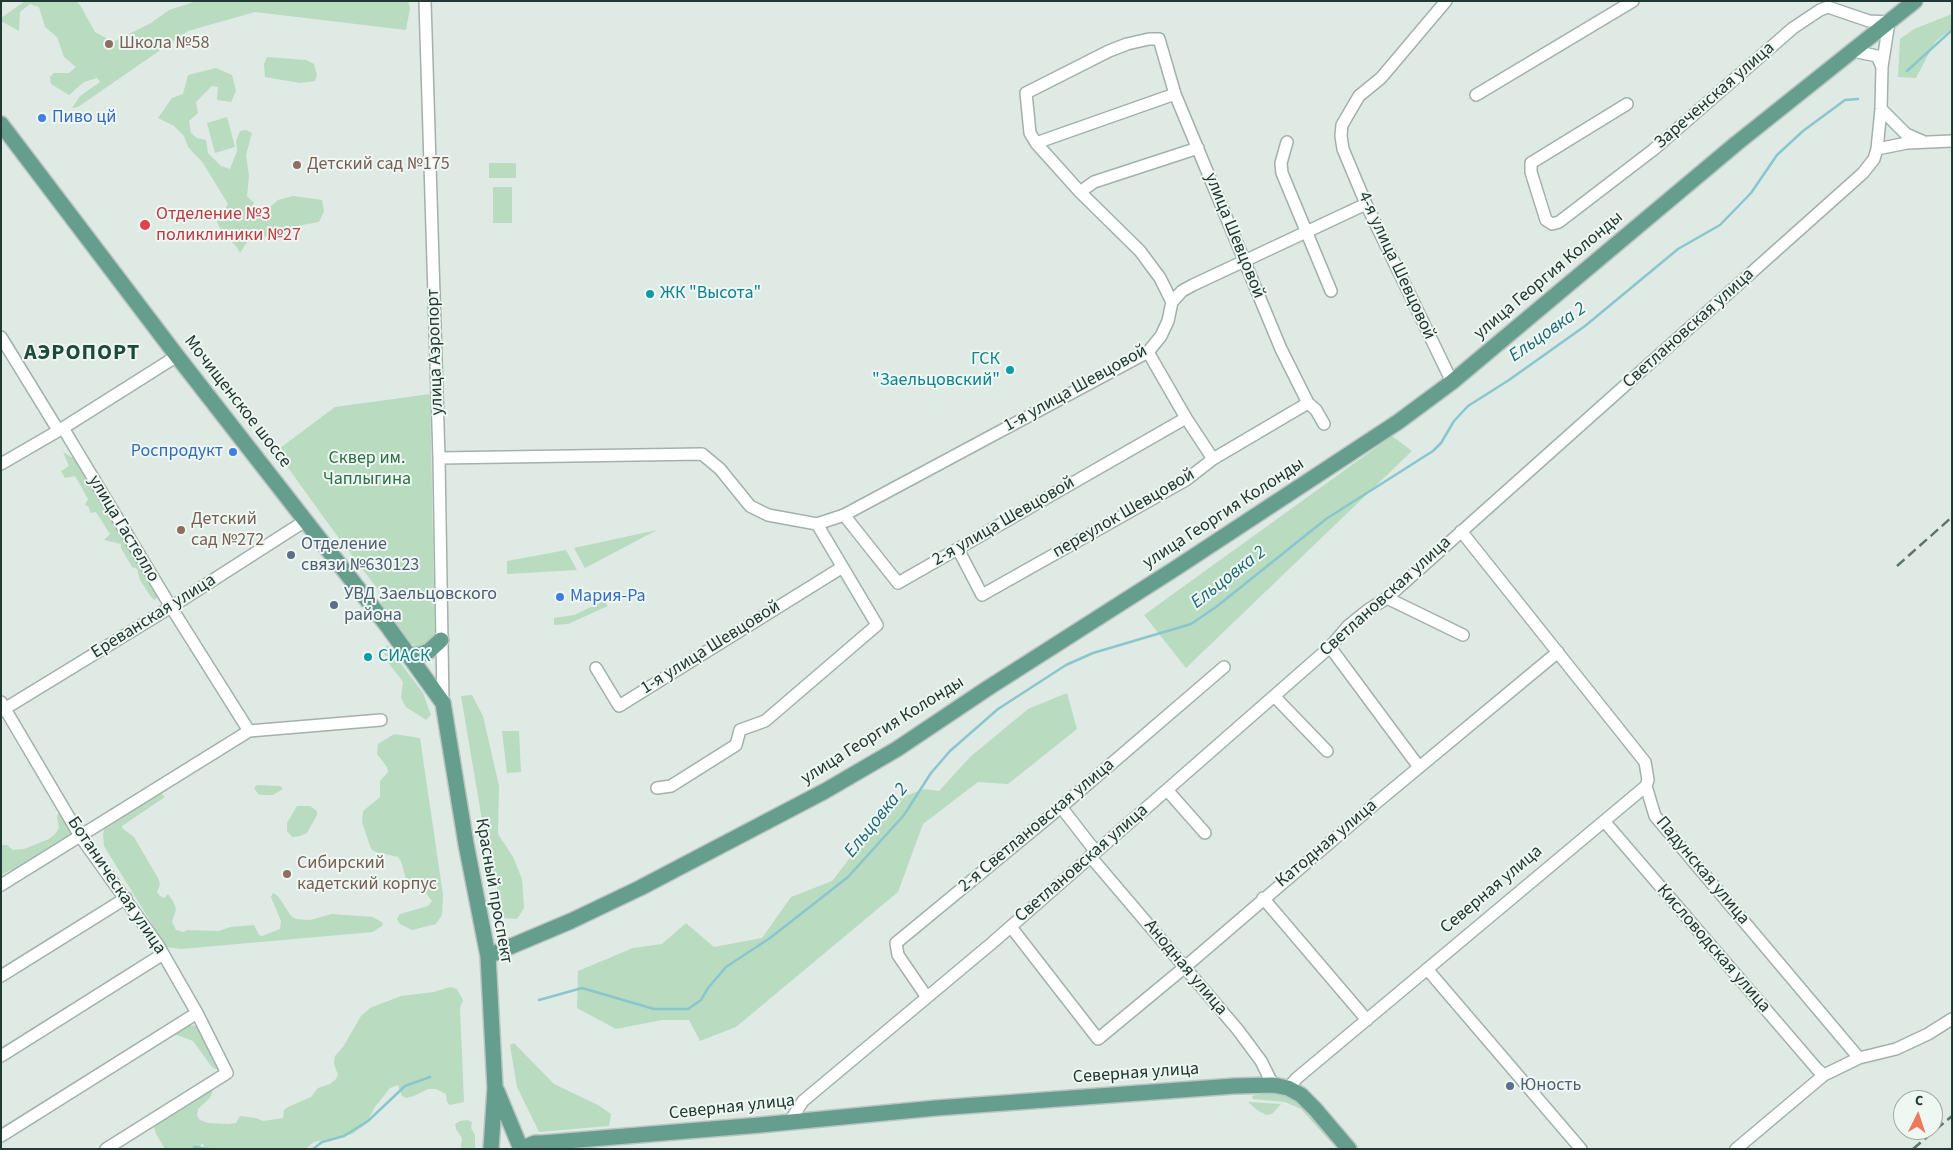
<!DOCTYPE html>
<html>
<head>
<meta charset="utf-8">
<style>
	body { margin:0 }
	#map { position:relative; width:1953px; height:1150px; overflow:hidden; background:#dfeae5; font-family:"Source Sans 3",sans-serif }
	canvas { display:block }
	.frame { position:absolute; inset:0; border:2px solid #213932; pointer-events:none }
	.north { position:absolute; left:1893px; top:1090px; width:50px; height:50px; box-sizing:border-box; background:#eff7f3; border:1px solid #9daba6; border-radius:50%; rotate:4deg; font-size:14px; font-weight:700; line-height:20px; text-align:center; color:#213932 }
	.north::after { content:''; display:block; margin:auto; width:18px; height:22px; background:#ed785b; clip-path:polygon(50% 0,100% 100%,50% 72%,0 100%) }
</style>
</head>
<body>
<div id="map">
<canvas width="1953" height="1150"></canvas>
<div class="frame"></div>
<div class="north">С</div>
</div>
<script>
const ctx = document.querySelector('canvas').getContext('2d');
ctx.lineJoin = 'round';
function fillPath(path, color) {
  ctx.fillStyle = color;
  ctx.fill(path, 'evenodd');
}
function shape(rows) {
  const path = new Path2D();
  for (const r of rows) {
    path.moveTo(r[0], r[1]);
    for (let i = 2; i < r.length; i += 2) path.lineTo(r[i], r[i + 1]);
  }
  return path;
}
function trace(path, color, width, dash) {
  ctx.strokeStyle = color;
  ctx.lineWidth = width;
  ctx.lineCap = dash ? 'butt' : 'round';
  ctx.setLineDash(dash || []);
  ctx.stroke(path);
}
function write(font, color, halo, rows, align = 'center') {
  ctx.font = font + ' "Source Sans 3",sans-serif';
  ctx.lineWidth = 4;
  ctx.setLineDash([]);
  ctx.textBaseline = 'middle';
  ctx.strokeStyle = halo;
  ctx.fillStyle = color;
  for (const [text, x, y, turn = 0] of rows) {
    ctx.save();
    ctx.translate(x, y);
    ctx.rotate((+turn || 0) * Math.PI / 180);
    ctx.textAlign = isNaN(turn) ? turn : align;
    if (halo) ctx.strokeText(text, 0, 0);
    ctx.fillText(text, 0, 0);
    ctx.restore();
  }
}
const green = shape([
	[25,1,76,1,80,5,95,32,113,42,151,23,169,10,197,1,408,1,410,8,406,30,255,12,188,31,78,107,72,108,80,96,100,82,97,78,84,82,69,95,51,84,50,77,54,73,69,73,76,67,64,57,57,37,45,27,39,7,30,4,20,12,19,31,1,21,1,18],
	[1952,14,1952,28,1935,42,1916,78,1898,77,1900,39,1914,29],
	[267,57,306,60,314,64,317,75,315,81,300,83,265,77,264,64],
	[216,68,232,75,236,91,231,102,217,100,218,87,212,86,196,102,198,113,189,121,191,133,197,138,206,140,208,153,221,166,230,169,237,151,236,141,240,131,246,130,252,133,246,155,249,176,247,196,254,203,245,216,253,220,265,216,269,208,278,200,293,196,322,200,324,211,319,222,291,227,282,238,260,236,247,242,240,253,236,246,223,234,217,222,228,204,203,163,188,147,184,136,174,126,158,118,172,98,183,94,188,75],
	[227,117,235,147,215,153,207,123],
	[489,163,516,163,516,178,489,178],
	[493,187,512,187,512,223,493,223],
	[430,394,435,636,434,640,421,647,409,643,380,604,385,599,327,522,276,451,335,407],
	[1392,436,1412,451,1186,668,1144,615],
	[63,452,71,457,78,457,159,595,155,600,151,597,140,580,137,569,132,567,121,548,121,544,104,540,110,534,96,512,91,513,88,506,85,505,88,499,75,476,65,478,62,473,61,471,69,466],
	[657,530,585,568,574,548],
	[566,550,577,570,507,574,507,561],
	[604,601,608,606,568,624,554,625,554,618,574,615],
	[387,645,423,693,431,715,426,720,406,707,403,702,401,697,403,682,387,661,383,650],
	[1067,693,1077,729,1008,784,978,782,923,824,898,892,736,1027,700,1041,689,1020,662,1020,616,1029,577,1008,578,971,633,948,662,944,686,923,714,947,762,938,791,897,832,881,895,800,924,789,939,791,970,757,1028,709],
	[472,695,483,716,499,786,498,834,513,857,522,879,524,908,517,919,504,918,482,820,461,696],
	[502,731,519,731,521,772,507,773],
	[394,734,420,738,443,895,442,915,436,924,412,930,400,924,397,919,400,914,428,906,432,901,422,888,407,883,401,861,398,857,376,852,371,849,362,822,363,811,380,797,380,781,388,772,387,767,377,754,378,744],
	[257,785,280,786,283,789,273,795,262,795,258,794,254,788],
	[161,793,165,797,122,826,122,828,134,837,158,878,160,884,157,892,159,895,164,898,168,894,173,901,176,909,172,922,176,930,184,932,187,930,219,931,230,927,254,925,259,935,262,936,280,929,281,921,271,897,273,893,278,896,291,916,296,919,310,920,332,914,373,917,383,923,382,926,373,932,181,949,166,947,104,846,103,835,104,829],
	[297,806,310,806,317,811,317,815,307,833,300,836,292,837,287,831,287,823],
	[61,812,71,828,71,836,66,842,42,851,33,867,11,870,1,875,1,845,7,845,13,850,24,849,49,839,55,834,59,828,57,817,58,814],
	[450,987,457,989,463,1000,460,1008,464,1102,450,1105,447,1102,446,1094,436,1089,428,1089,414,1096,406,1098,402,1096,398,1085,390,1088,375,1107,366,1124,352,1134,314,1142,305,1149,206,1149,202,1143,198,1149,165,1149,156,1134,154,1126,159,1120,214,1086,210,1098,198,1109,197,1116,200,1120,208,1123,228,1124,236,1123,240,1116,256,1118,263,1121,283,1118,284,1110,288,1107,311,1097,318,1088,330,1084,336,1079,338,1075,334,1064,335,1056,343,1047,361,1016,370,1008,401,996,434,992],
	[187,1025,198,1026,217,1062,217,1070,212,1067,193,1041,177,1035,169,1037],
	[514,1043,554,1084,598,1105,611,1114,609,1126,539,1132,517,1087,510,1045],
	[1265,1093,1277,1093,1290,1097,1305,1106,1336,1148,1301,1109,1285,1102,1253,1099,1252,1096],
	[1248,1102,1281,1104,1272,1114,1266,1115,1257,1110],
	[467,1120,472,1122,471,1128,475,1135,475,1149,461,1149,462,1138,456,1129,455,1124,460,1121]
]);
const stream = shape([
	[1907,71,1952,30],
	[539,1000,582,988,654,1009,688,1009,701,1000,708,988,726,967,770,938,848,877,904,815,931,773,950,751,998,709,1066,665,1093,653,1191,624,1216,607,1326,519,1433,451,1441,443,1454,421,1468,406,1509,380,1585,326,1678,249,1720,225,1751,193,1777,155,1803,131,1845,100,1858,99],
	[193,1149,195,1147,208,1149],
	[313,1149,322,1142,344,1136,368,1121,405,1086,430,1077]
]);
const minor = shape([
	[425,1,439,458,443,703],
	[1446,1,1381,78,1359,96,1342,125,1341,136,1343,149,1366,204,1452,382],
	[1853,51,1877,56,1882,67],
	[1476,95,1633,1],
	[1881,109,1906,134,1922,141],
	[1287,142,1281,163,1282,173,1331,291],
	[1036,143,1175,94],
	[1877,149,1907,143,1952,141],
	[1080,192,1094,182,1198,148],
	[1172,302,1160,278,1140,251,1080,192,1036,143,1030,133,1026,93,1109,51,1127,44,1149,39,1159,39,1175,94,1281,349,1308,403,1316,410,1324,424],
	[1,337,58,430],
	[1148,352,1186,418,1213,459],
	[63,428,171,607,249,731],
	[439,458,702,454,720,469,750,506,768,515,817,524,844,515,1148,352,1161,336,1168,321,1172,302,1182,291,1193,285,1366,204],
	[1,464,63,428,177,356],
	[844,515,898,583,1186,418],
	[1461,531,1645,762,1648,780,1646,786,1655,816,1859,1058],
	[958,549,982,595,1186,480,1213,459,1308,403],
	[1387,598,1463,635],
	[1330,647,1419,767],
	[596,668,619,706,841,568],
	[1274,696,1327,751],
	[1,702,80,836,158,945,197,1013,227,1073,106,1149],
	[1,711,171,607,305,521],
	[657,788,671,786,736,745,740,730,765,721,877,625,817,524],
	[1167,790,1205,833],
	[1061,807,1096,852],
	[1604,821,1817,1069,1824,1075],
	[1090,856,1238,1030,1261,1061,1273,1085],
	[1,885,249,731,381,720],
	[1263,898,1367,1020],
	[1011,927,1098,1039,1185,967,1376,803,1558,652],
	[1427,969,1581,1149],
	[1,976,126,898],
	[926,996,898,955,896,943,1061,807,1224,667],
	[1,1056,163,954],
	[1288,1088,1297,1078,1646,786],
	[790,1121,803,1101,992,943,1330,647,1348,626,1368,610,1387,598,1863,173,1874,159,1877,149,1881,109,1882,67,1889,22,1869,21,1828,7,1820,10,1793,28,1653,150,1559,222,1552,224,1546,220,1531,172,1531,163,1627,104],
	[1,1136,197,1013],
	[1736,1149,1824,1075,1859,1058,1896,1049,1928,1034,1952,1019]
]);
const major = shape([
	[1,124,177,356,389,628,443,703,466,844,488,956,495,1088,491,1149],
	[409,655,422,654,429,651,441,640],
	[488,956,571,921,640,888,825,791,897,749,988,688,1176,568,1398,422,1452,382,1737,143,1915,1],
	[497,1091,521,1149],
	[521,1149,535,1143,542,1143,760,1125,936,1108,1234,1086,1273,1085,1288,1088,1301,1095,1315,1109,1349,1149]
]);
const rail = shape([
	[1897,566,1952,517],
	[1913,1149,1952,1116]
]);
const markers = [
	[109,44,5,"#8d6e63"],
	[42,118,5,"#3f7fe0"],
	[297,165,5,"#8d6e63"],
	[145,225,6,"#e0444e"],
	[650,294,5,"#0f9aa8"],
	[1010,370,5,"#0f9aa8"],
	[233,452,5,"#3f7fe0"],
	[181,530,5,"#8d6e63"],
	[291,555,5,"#5c6f8a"],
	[560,597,5,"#3f7fe0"],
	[334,605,5,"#5c6f8a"],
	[368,657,5,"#0f9aa8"],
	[287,874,5,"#8d6e63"],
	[1510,1086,5,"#5c6f8a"]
];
const educationNames = [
	["Школа №58",119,44],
	["Детский сад №175",307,165],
	["Детский",191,520],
	["сад №272",191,541],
	["Сибирский",297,864],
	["кадетский корпус",297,885]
];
const streetNames = [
	["Зареченская улица",1715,96,-41],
	["улица Шевцовой",1234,236,68],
	["4-я улица Шевцовой",1396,266,65],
	["улица Георгия Колонды",1549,276,-40],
	["Светлановская улица",1689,329,-42],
	["улица Аэропорт",436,352,-92],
	["1-я улица Шевцовой",1076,389,-29],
	["Мочищенское шоссе",237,402,52],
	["переулок Шевцовой",1124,514,-30],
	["улица Георгия Колонды",1224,514,-33],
	["2-я улица Шевцовой",1004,522,-30],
	["улица Гастелло",123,529,59],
	["Светлановская улица",1386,597,-42],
	["Ереванская улица",154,617,-32],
	["1-я улица Шевцовой",711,648,-32],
	["улица Георгия Колонды",883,731,-32],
	["2-я Светлановская улица",1037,826,-40],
	["Катодная улица",1327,844,-40],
	["Светлановская улица",1082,864,-41],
	["Падунская улица",1702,871,50],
	["Ботаническая улица",116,886,56],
	["Северная улица",1492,890,-40],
	["Красный проспект",493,891,80],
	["Кисловодская улица",1713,949,49],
	["Анодная улица",1185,968,50],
	["Северная улица",1136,1074,-4],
	["Северная улица",732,1108,-6]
];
const shopNames = [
	["Пиво цй",52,118],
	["Роспродукт",223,452,"right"],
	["Мария-Ра",570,597]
];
const healthNames = [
	["Отделение №3",156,215],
	["поликлиники №27",156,236]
];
const cultureNames = [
	["ЖК \"Высота\"",660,294],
	["ГСК",1000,360,"right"],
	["\"Заельцовский\"",1000,381,"right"],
	["СИАСК",378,657]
];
const parkNames = [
	["Сквер им.",367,459],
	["Чаплыгина",367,480]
];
const serviceNames = [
	["Отделение",301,545],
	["связи №630123",301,566],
	["УВД Заельцовского",344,595],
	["района",344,616],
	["Юность",1520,1086]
];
const waterNames = [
	["Ельцовка 2",1548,333,-35],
	["Ельцовка 2",1229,578,-38],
	["Ельцовка 2",877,821,-51]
];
const districtNames = [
	["АЭРОПОРТ",82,354]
];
fillPath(green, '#b9dbc0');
trace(stream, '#89c6ce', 2.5);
trace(minor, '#a2b1ac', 14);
trace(major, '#bcc4c2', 18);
trace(minor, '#fff', 11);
trace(major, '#659e8d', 15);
trace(rail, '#5b756d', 2.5, [10, 5]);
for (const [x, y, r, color] of markers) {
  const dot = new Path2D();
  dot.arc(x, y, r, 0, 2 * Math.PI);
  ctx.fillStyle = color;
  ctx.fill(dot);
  trace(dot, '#eff7f3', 2);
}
write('18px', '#785e54', '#eff7f3', educationNames, 'left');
write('18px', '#213932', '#eff7f3', streetNames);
write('18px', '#366cbe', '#eff7f3', shopNames, 'left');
write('18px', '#be3a42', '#eff7f3', healthNames, 'left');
write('18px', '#0d838f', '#eff7f3', cultureNames, 'left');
write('18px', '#2d6e43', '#eff7f3', parkNames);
write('18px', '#4e5e75', '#eff7f3', serviceNames, 'left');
write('italic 19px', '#1e6873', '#eff7f3', waterNames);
ctx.letterSpacing = '1px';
write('bold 22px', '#1e4a3d', '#eff7f3', districtNames);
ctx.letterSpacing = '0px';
</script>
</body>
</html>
